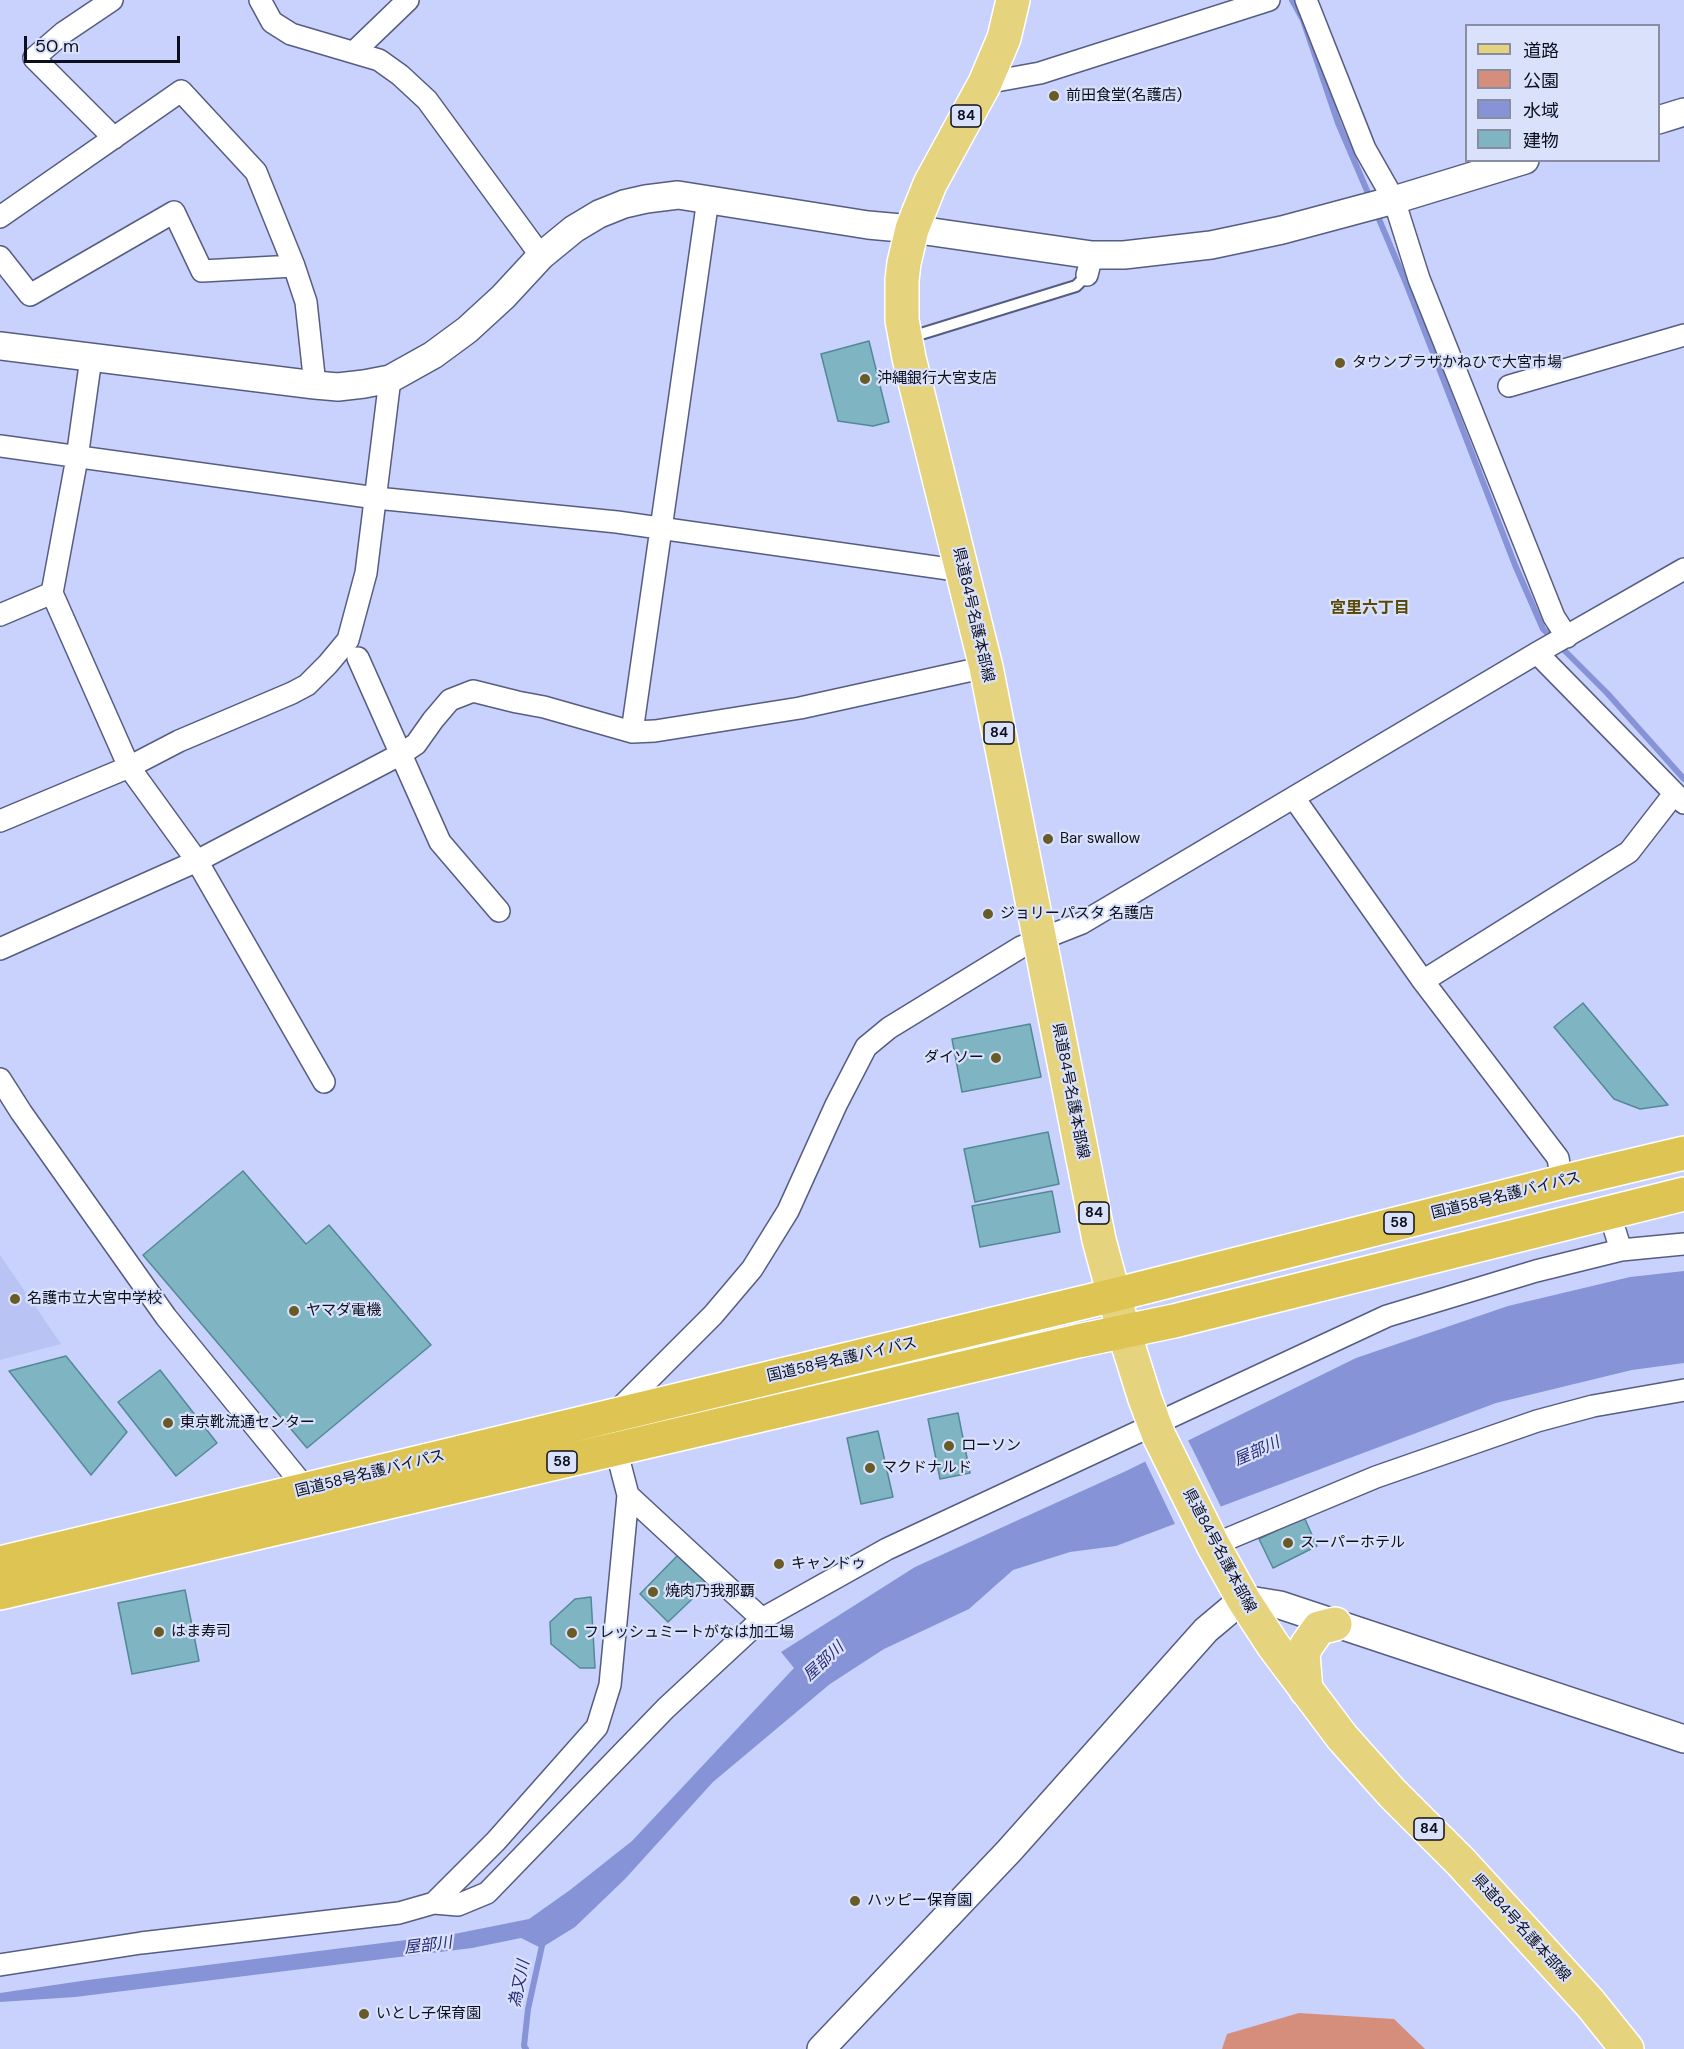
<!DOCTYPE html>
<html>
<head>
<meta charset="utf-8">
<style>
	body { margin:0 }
	#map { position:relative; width:1684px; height:2049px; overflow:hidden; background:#c9d2fd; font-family:"DM Sans","Noto Sans JP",sans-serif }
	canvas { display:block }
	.legend { position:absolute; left:1465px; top:24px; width:195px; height:138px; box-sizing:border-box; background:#dae1fa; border:2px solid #888da2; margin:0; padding:8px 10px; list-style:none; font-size:18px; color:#0c0f1d }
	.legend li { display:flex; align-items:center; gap:12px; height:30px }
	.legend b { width:30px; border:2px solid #888da2 }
	.scale { position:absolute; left:24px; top:36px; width:156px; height:27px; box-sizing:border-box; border:3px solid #0c0f1d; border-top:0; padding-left:8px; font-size:18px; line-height:21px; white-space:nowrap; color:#0c0f1d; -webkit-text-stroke:4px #dae1fa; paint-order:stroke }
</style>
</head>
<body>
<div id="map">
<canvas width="1684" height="2049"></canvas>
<ul class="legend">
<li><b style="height:8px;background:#e6d37d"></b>道路</li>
<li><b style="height:16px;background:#d68e7c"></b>公園</li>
<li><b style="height:16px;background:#8694d7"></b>水域</li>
<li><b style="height:16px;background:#7fb5c3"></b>建物</li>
</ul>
<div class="scale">50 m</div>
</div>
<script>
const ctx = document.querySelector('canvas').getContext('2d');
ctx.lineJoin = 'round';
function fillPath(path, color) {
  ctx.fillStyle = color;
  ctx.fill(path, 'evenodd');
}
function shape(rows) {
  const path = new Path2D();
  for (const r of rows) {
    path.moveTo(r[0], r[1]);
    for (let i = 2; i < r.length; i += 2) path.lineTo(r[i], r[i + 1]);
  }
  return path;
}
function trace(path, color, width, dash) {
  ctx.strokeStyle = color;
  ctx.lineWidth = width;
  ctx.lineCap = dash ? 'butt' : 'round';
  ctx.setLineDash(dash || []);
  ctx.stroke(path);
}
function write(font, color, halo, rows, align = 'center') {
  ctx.font = font + ' "DM Sans","Noto Sans JP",sans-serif';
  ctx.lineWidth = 4.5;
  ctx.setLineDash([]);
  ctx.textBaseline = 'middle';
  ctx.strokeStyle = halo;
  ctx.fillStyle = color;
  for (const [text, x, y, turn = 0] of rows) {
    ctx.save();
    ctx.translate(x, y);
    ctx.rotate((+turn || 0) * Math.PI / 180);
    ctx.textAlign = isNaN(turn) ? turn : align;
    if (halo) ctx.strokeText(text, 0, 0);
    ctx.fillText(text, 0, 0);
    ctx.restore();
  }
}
const built = shape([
	[0,1255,61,1344,0,1360]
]);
const green = shape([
	[1299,2013,1394,2019,1425,2049,1222,2049,1227,2034]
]);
const water = shape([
	[1684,1271,1684,1363,1632,1370,1496,1403,1116,1546,1070,1552,1013,1570,969,1609,884,1649,830,1684,713,1782,625,1879,575,1927,541,1948,521,1938,472,1948,75,1997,0,2002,0,1993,88,1980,454,1934,529,1919,570,1890,632,1841,794,1668,781,1652,915,1567,1126,1471,1356,1358,1508,1306,1630,1277]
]);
const pier = shape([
	[1187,1438,1222,1509,1176,1526,1144,1459]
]);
const stream = shape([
	[1292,0,1303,20,1338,123,1371,200],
	[1376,212,1406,283,1515,565,1543,629,1607,693,1684,779],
	[526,2049,524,2046,528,2009,543,1941]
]);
const building = shape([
	[869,341,889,422,873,426,838,421,821,354,869,341],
	[1583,1003,1668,1105,1640,1109,1614,1099,1554,1027,1583,1003],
	[1030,1024,1041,1077,962,1092,952,1039,1030,1024],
	[1048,1132,1059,1184,975,1202,964,1149,1048,1132],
	[243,1171,306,1244,329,1225,431,1345,307,1448,143,1255,243,1171],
	[1052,1191,1060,1232,980,1247,972,1206,1052,1191],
	[66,1356,127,1432,91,1475,9,1371,66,1356],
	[160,1370,217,1443,176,1476,118,1402,160,1370],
	[958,1413,970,1473,940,1479,928,1419,958,1413],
	[878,1431,893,1497,861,1504,847,1438,878,1431],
	[1304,1517,1317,1546,1273,1568,1259,1539,1304,1517],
	[678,1555,710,1582,668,1622,640,1594,678,1555],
	[185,1590,199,1661,132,1674,118,1603,185,1590],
	[591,1597,595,1668,580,1668,551,1644,550,1622,575,1599,591,1597]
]);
const service = shape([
	[924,333,1076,286,1087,275]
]);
const minor = shape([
	[112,0,63,33,34,58,114,138],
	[260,0,272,22,291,34,379,60,400,75,427,100,541,256],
	[1306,0,1365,149,1394,200,1419,279,1554,617,1567,637],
	[354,52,408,0],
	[985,83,1040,73,1269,0],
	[0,217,181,91,256,172,294,266,306,302,315,385],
	[0,257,30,295,174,212,202,271,294,266],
	[1087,275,1092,255],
	[91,358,77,458,52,593,129,767,197,861,324,1082],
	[1509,386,1684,335],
	[0,446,376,498,617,522,963,571],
	[0,615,52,593],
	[1537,653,1684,803],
	[358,658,440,842,499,911],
	[632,732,708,199],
	[1294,798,1423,981,1558,1158,1562,1182],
	[0,821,129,767,179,741,292,693,307,685,328,664,348,640,366,573,390,379],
	[0,949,197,861,401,754,416,744,433,720,450,700,473,691,517,702,544,707,632,732,655,731,800,708,986,667],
	[1423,981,1629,852,1674,794],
	[0,1079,21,1112,166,1317,307,1490],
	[1609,1212,1621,1250],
	[615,1413,713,1315,752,1269,788,1211,836,1105,866,1047,889,1028,1021,947,1082,923,1537,653,1684,569],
	[628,1495,762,1619],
	[1213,1545,1376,1477,1537,1421,1593,1406,1684,1390],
	[434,1903,496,1841,597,1727,610,1685,628,1495,616,1449],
	[0,1965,141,1943,399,1913,434,1903,458,1905,487,1893,666,1708,762,1619,887,1549,1387,1316,1536,1271,1621,1250,1684,1244]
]);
const tertiary = shape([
	[1658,120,1684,112],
	[0,346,315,385,338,387,364,384,390,379,433,355,467,330,503,297,541,256,574,229,599,214,624,204,646,199,678,195,868,225,912,229,1092,255,1124,255,1211,245,1282,230,1394,200,1525,160],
	[821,2049,1009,1851,1206,1630,1243,1599,1280,1605,1684,1739]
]);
const primary = shape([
	[1013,0,1004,38,985,83,930,184,912,229,904,263,902,280,902,320,909,358,986,667,1099,1240,1124,1332,1145,1399,1159,1436,1213,1545,1243,1599,1273,1645,1342,1737,1392,1793,1461,1862,1590,2003,1627,2049],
	[1306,1690,1303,1654,1307,1645,1319,1628,1335,1624]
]);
const trunk = shape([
	[0,1563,1114,1295,1562,1182,1684,1153],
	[0,1593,1078,1341,1174,1321,1684,1194]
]);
const markers = [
	[1054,96,6,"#685b28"],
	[1340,363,6,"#685b28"],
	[865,379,6,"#685b28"],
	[1048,839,6,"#685b28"],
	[988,914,6,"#685b28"],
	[996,1058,6,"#685b28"],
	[15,1299,6,"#685b28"],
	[294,1311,6,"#685b28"],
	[168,1423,6,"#685b28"],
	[949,1446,6,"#685b28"],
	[870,1468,6,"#685b28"],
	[1288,1543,6,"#685b28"],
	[779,1564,6,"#685b28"],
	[653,1592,6,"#685b28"],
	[159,1632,6,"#685b28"],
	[572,1633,6,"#685b28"],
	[855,1901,6,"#685b28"],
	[364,2014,6,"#685b28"]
];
const shields = [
	[966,116,30],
	[999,733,30],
	[1094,1213,30],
	[1399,1223,30],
	[562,1462,30],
	[1429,1829,30]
];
const shieldNames = [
	["84",966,116],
	["84",999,733],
	["84",1094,1213],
	["58",1399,1223],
	["58",562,1462],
	["84",1429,1829]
];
const poiNames = [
	["前田食堂(名護店)",1066,96],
	["タウンプラザかねひで大宮市場",1352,363],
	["沖縄銀行大宮支店",877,379],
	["Bar swallow",1060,839],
	["ジョリーパスタ 名護店",1000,914],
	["ダイソー",984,1058,"right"],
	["名護市立大宮中学校",27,1299],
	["ヤマダ電機",306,1311],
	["東京靴流通センター",180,1423],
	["ローソン",961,1446],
	["マクドナルド",882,1468],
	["スーパーホテル",1300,1543],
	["キャンドゥ",791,1564],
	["焼肉乃我那覇",665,1592],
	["はま寿司",171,1632],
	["フレッシュミートがなは加工場",584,1633],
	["ハッピー保育園",867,1901],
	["いとし子保育園",376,2014]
];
const streetNames = [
	["県道84号名護本部線",973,615,77],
	["県道84号名護本部線",1070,1091,79],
	["国道58号名護バイパス",1506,1196,-14],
	["国道58号名護バイパス",842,1360,-13],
	["国道58号名護バイパス",370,1474,-14],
	["県道84号名護本部線",1219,1551,62],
	["県道84号名護本部線",1521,1928,48]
];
const neighbourhoodNames = [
	["宮里六丁目",1370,609]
];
const waterNames = [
	["屋部川",1257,1452,-24],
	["屋部川",824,1662,-43],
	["屋部川",428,1946,-7],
	["為又川",520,1984,-79]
];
fillPath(built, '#b9c4f5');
fillPath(green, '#d68e7c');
fillPath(water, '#8694d7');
fillPath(pier, '#c9d2fd');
trace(stream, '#8694d7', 6);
fillPath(building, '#7fb5c3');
trace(building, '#538895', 1.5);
trace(service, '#555d81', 14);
trace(minor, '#555d81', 24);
trace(tertiary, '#555d81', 30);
trace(primary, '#fff', 36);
trace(trunk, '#fff', 36);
trace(service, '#fff', 10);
trace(minor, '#fff', 21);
trace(tertiary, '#fff', 27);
trace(primary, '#e6d37d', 33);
trace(trunk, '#dec452', 33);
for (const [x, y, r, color] of markers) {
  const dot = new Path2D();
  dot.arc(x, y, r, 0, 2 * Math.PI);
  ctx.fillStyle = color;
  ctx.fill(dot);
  trace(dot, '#dae1fa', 2);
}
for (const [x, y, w] of shields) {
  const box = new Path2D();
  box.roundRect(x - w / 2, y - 11, w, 22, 4.5);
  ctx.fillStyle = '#dae1fa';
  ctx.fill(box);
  trace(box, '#0c0f1d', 1.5);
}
write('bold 14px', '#0c0f1d', null, shieldNames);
write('15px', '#0c0f1d', '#dae1fa', poiNames, 'left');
write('15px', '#0c0f1d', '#dae1fa', streetNames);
write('bold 16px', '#594a09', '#dae1fa', neighbourhoodNames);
write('italic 16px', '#272a78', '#dae1fa', waterNames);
</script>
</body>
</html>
